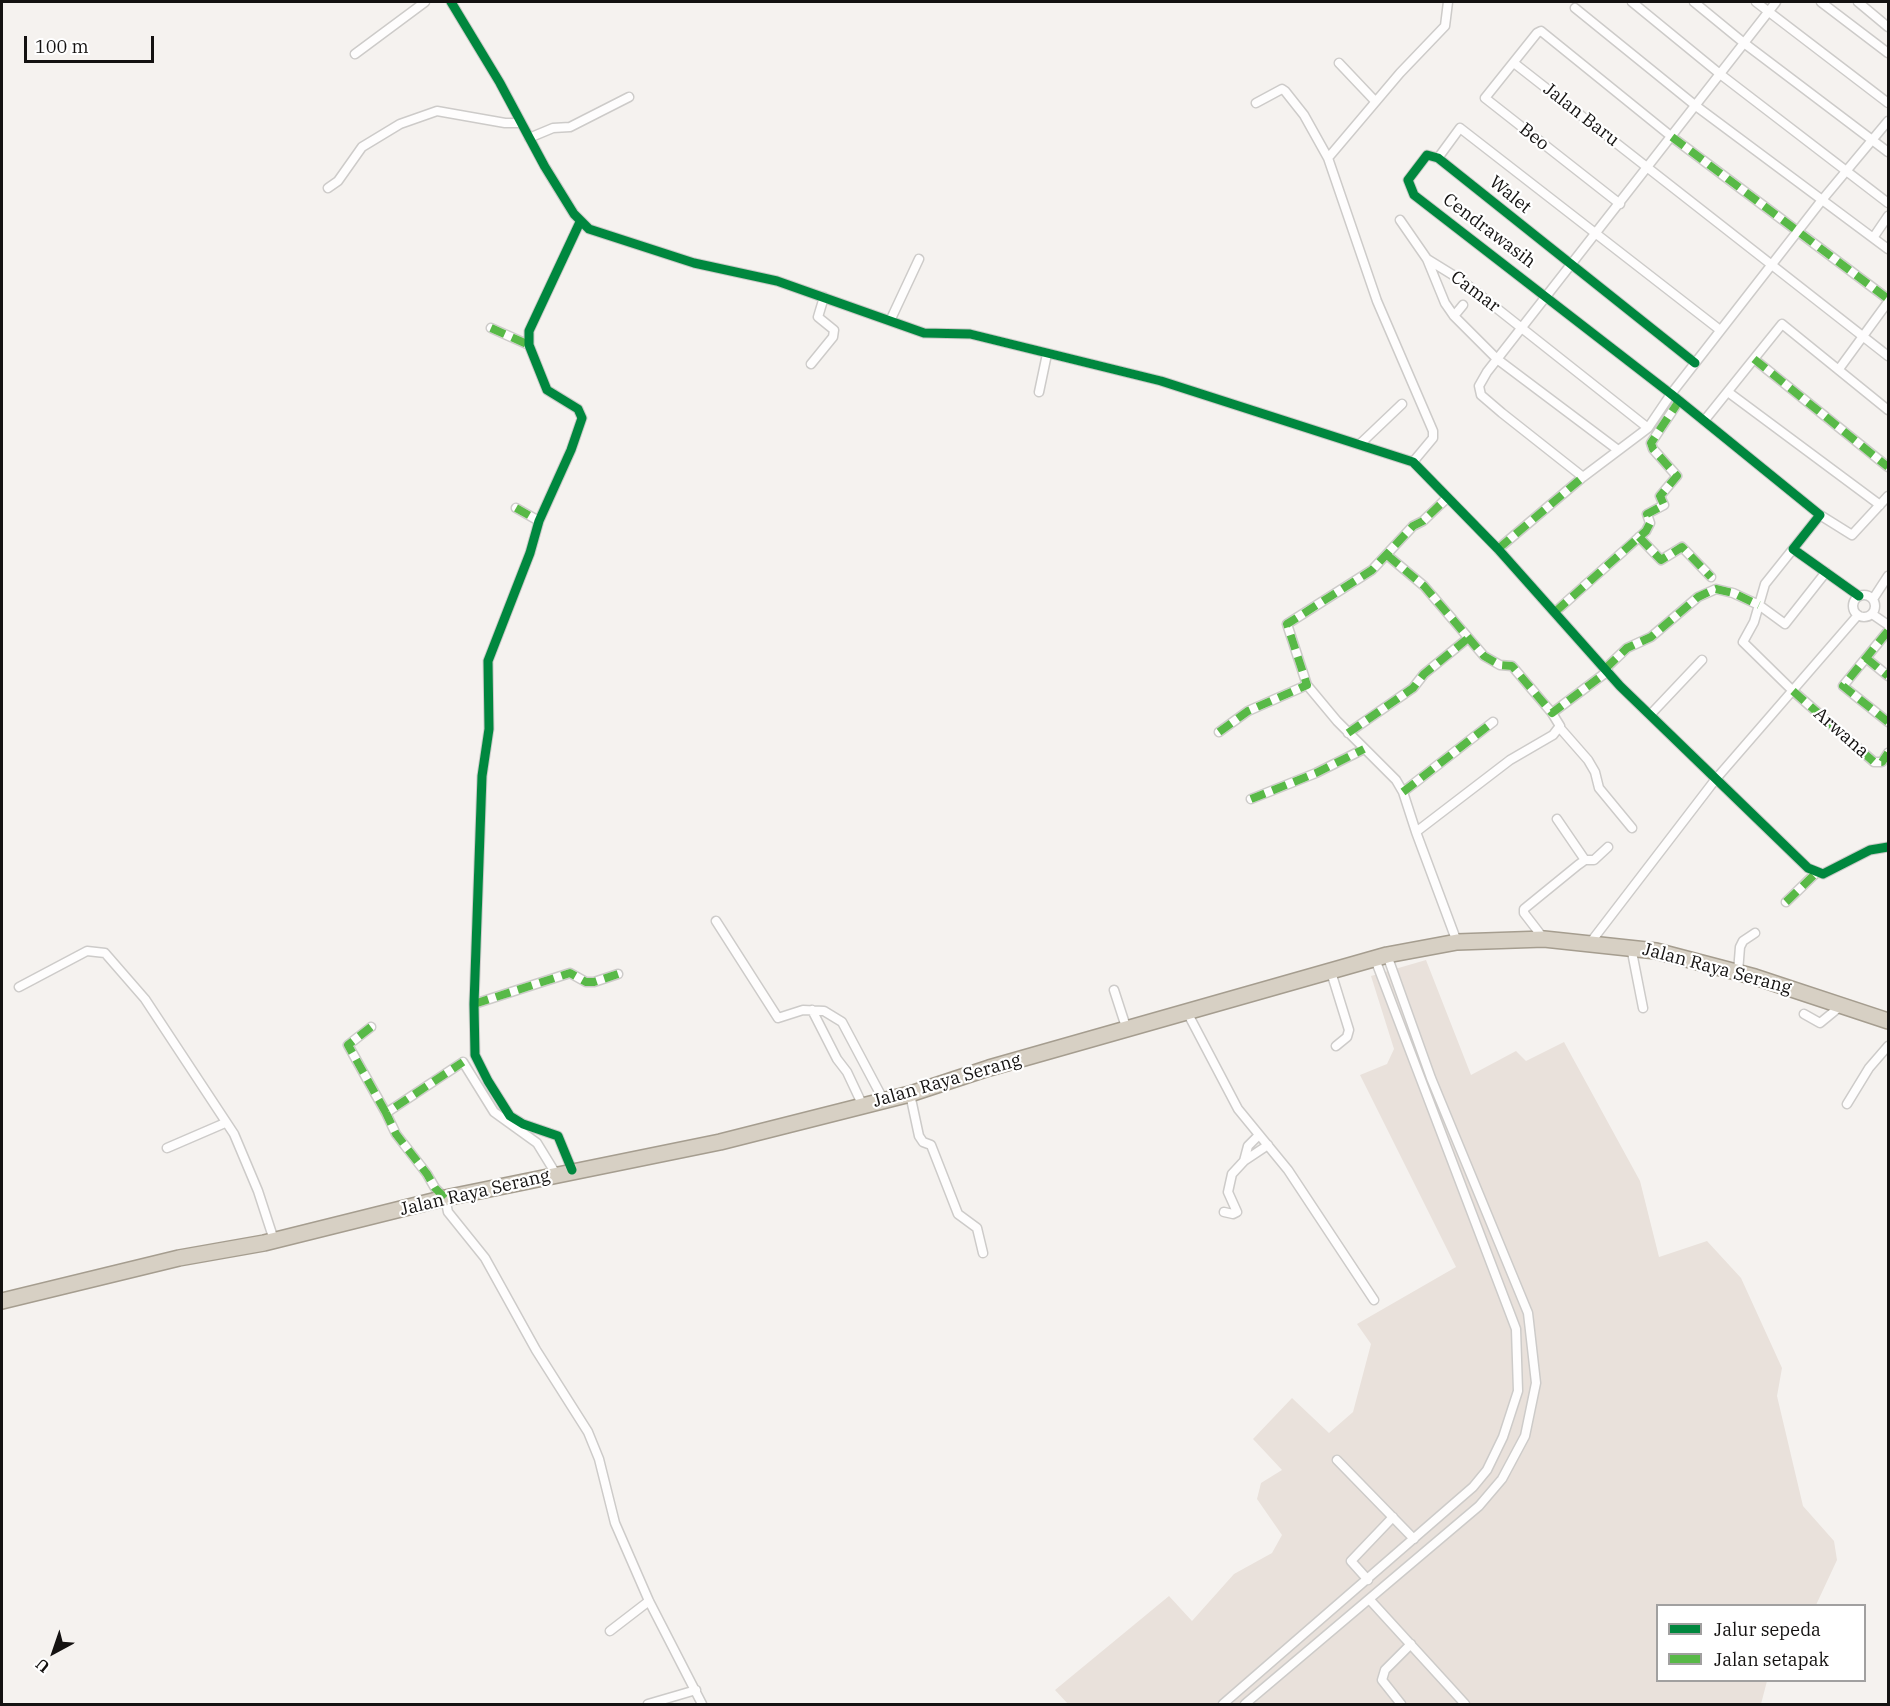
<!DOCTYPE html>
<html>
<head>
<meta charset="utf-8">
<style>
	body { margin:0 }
	#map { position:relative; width:1890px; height:1706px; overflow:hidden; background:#f5f2ef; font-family:"IBM Plex Serif",serif }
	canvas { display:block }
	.frame { position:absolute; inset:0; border:3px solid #141211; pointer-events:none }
	.legend { position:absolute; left:1656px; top:1604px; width:210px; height:78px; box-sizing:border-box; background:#fff; border:2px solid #a1a0a0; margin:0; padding:8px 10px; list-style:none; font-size:18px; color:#141211 }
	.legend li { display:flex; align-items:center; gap:12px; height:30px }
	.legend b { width:30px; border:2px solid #a1a0a0 }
	.north { position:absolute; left:24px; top:1622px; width:60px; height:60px; -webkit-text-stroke:4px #fff; paint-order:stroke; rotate:220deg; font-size:16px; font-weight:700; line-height:24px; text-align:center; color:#141211 }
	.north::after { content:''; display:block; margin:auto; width:21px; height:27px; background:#141211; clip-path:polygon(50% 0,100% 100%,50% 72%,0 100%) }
	.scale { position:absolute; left:24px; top:36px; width:130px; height:27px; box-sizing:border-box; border:3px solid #141211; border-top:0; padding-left:8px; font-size:18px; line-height:21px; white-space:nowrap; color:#141211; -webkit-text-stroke:4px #fff; paint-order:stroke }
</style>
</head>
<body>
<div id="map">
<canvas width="1890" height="1706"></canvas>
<div class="frame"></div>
<ul class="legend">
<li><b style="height:8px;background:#00873e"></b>Jalur sepeda</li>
<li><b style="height:8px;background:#58b947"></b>Jalan setapak</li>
</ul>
<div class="north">U</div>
<div class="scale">100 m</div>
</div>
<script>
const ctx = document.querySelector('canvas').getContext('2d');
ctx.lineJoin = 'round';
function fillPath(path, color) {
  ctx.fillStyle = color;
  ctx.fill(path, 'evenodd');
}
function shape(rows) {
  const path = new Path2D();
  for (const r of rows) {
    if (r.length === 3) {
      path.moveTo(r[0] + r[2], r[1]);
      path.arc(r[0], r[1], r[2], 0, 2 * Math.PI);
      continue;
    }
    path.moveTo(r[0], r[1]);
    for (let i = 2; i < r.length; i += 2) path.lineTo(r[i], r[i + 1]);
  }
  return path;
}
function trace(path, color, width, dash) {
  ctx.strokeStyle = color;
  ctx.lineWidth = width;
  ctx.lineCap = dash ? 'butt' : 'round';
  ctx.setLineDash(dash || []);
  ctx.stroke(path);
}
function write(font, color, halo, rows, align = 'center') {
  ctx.font = font + ' "IBM Plex Serif",serif';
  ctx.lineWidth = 4.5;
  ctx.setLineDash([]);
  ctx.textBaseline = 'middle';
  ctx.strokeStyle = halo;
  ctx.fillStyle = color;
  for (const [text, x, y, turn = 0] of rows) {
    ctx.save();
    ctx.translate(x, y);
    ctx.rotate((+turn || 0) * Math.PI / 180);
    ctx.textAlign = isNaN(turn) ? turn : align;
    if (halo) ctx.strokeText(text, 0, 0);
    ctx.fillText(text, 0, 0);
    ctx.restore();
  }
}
const built = shape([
	[1426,960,1471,1075,1516,1051,1526,1061,1564,1042,1640,1181,1659,1257,1707,1241,1741,1278,1782,1368,1777,1396,1803,1506,1834,1541,1837,1560,1816,1605,1658,1606,1658,1680,1767,1681,1761,1704,1068,1704,1055,1690,1169,1596,1192,1621,1234,1574,1272,1553,1282,1535,1257,1499,1261,1483,1282,1470,1253,1439,1292,1398,1329,1433,1353,1412,1371,1344,1357,1324,1456,1267,1360,1075,1387,1064,1394,1049,1371,976]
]);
const street = shape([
	[451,2,500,83,545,167,574,214,589,229,694,263,777,281,924,333,970,334,1161,381,1413,462,1498,549,1620,686,1808,868,1823,874,1870,850,1888,847],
	[1632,2,1720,74,1888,203],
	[1694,2,1744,43,1888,152],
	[1756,2,1888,103],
	[1821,2,1888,53],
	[1858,2,1888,27],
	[1575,8,1696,106,1888,249],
	[355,54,425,2],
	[1339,63,1375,101],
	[1514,63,1888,356],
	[1256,103,1282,89,1285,91,1304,115,1328,158],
	[529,138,553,128,570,127,629,97],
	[1438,158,1460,128,1720,330],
	[328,188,338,181,362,147,400,124,437,111,505,123,521,123],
	[1620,204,1485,98,1537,33,1541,31,1672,137,1888,299],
	[1400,220,1427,259,1445,303,1454,316,1497,359,1618,450],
	[1873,238,1888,216],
	[1427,259,1461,280,1648,428],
	[1454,316,1463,305],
	[890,321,919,259],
	[491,328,529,345],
	[1754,359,1888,467],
	[1695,363,1438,158,1427,155,1408,180,1414,195,1671,394,1820,515,1793,549,1859,596],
	[811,364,833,337,834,330,818,317,824,297],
	[1839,369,1888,302],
	[1039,392,1047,354],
	[1728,392,1880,505],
	[1704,421,1782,324,1888,410],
	[1360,444,1402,404],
	[1413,462,1433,438,1433,431,1377,301,1328,158,1400,73,1445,26,1448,2],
	[1583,477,1502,413,1481,395,1479,386,1487,372,1776,2],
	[516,508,539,521],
	[1820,515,1852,535,1888,496],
	[1639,537,1661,560,1682,547,1711,577],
	[1498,549,1583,477,1648,428,1671,394,1822,200,1888,121],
	[1793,549,1765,584,1754,622,1743,642,1793,691,1874,762,1882,762,1888,753],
	[1387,555,1424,586,1484,656,1500,665,1512,666,1552,713,1560,726,1553,735,1510,760,1416,832,1457,942],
	[1864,606,11],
	[1873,599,1888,576],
	[1555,612,1646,531,1650,523,1647,514,1664,505,1660,496,1677,476,1653,449,1651,443,1679,401],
	[1872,614,1888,625],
	[1888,631,1843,686,1888,722],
	[1866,658,1888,676],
	[1605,669,1627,648,1651,637,1698,597,1716,589,1733,593,1759,605,1785,624,1826,572],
	[1552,713,1608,671],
	[1650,715,1702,660],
	[1560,728,1588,760,1595,772,1599,788,1632,828],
	[1219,732,1248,711,1307,685],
	[1348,733,1413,688,1424,674,1467,639],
	[1403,792,1493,722],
	[1251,799,1316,773,1364,749],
	[1557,819,1585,860],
	[1416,832,1403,792,1396,780,1337,721,1307,685,1287,624,1372,570,1413,526,1423,521,1447,498],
	[1786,902,1816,873],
	[716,921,778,1018,803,1010,824,1011,842,1022,884,1101],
	[1544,939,1524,913,1524,909,1578,865,1585,860,1594,860,1608,847],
	[1590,943,1715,780,1858,615],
	[1631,947,1643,1008],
	[1331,972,1349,1030,1347,1037,1336,1046],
	[1738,972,1740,947,1743,941,1755,933],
	[19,987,87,951,105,953,145,999,234,1134,258,1191,274,1240],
	[1114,990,1127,1030],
	[474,1004,570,973,586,982,594,982,618,974],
	[812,1010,837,1059,847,1072,863,1106],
	[1187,1012,1238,1109,1288,1170,1374,1300],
	[1804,1014,1820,1023,1842,1005],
	[371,1027,348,1045,386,1113],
	[910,1094,919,1136,923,1142,931,1145,958,1214,977,1228,983,1253],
	[1847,1104,1869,1068,1888,1046],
	[167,1148,225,1123],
	[1244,1161,1248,1146,1259,1135],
	[572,1170,558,1136,523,1124,510,1116,488,1081,475,1055,474,1004,482,776,489,729,488,661,530,553,539,521,571,450,582,418,578,409,547,390,529,345,529,331,580,222],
	[556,1174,537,1143,494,1112,463,1062,386,1113,396,1134,427,1174,435,1188,445,1198,448,1212,485,1258,536,1350,588,1432,599,1459,615,1523,649,1601,702,1704],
	[1224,1212,1233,1214,1237,1212,1228,1192,1232,1174,1244,1161,1268,1145],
	[1337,1460,1414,1539],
	[1368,1580,1351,1561,1393,1517],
	[1370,1600,1465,1704],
	[610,1631,649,1601],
	[648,1704,696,1690],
	[1223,1704,1473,1487,1487,1470,1503,1437,1518,1391,1516,1329,1375,959],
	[1245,1704,1479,1506,1502,1479,1525,1436,1536,1383,1528,1313,1431,1078,1387,955],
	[1401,1704,1382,1680,1385,1670,1411,1644]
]);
const highway = shape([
	[2,1301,179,1258,264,1243,445,1198,720,1142,910,1094,989,1068,1387,955,1457,942,1544,939,1656,951,1755,977,1888,1021]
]);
const quiet = shape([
	[1672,137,1888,299],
	[491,328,529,345],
	[1754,359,1888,467],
	[516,508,539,521],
	[1639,537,1661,560,1682,547,1711,577],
	[1498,549,1583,477],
	[1387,555,1424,586,1484,656,1500,665,1512,666,1552,713,1608,671],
	[1555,612,1646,531,1650,523,1647,514,1664,505,1660,496,1677,476,1653,449,1651,443,1679,401],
	[1888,631,1843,686,1888,722],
	[1866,658,1888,676],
	[1605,669,1627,648,1651,637,1698,597,1711,591,1716,589,1733,593,1759,605],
	[1793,691,1874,762,1882,762,1888,753],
	[1219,732,1248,711,1307,685,1287,624,1372,570,1413,526,1423,521,1447,498],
	[1348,733,1413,688,1424,674,1467,639],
	[1403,792,1493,722],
	[1251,799,1316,773,1364,749],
	[1786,902,1816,873],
	[474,1004,570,973,586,982,594,982,618,974],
	[371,1027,348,1045,386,1113],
	[445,1198,435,1188,427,1174,396,1134,386,1113,463,1062]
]);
const cycleway = shape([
	[451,2,500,83,545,167,574,214,589,229,694,263,777,281,924,333,970,334,1161,381,1413,462,1498,549,1620,686,1808,868,1823,874,1870,850,1888,847],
	[1695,363,1438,158,1427,155,1408,180,1414,195,1671,394,1820,515,1793,549,1859,596],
	[572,1170,558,1136,523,1124,510,1116,488,1081,475,1055,474,1004,482,776,489,729,488,661,530,553,539,521,571,450,582,418,578,409,547,390,529,345,529,331,580,222]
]);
const streetNames = [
	["Jalan Baru",1581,115,38],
	["Beo",1534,137,38],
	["Walet",1510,195,39],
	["Cendrawasih",1489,231,37],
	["Camar",1475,292,37],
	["Arwana",1841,733,41],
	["Jalan Raya Serang",1717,969,15],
	["Jalan Raya Serang",947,1081,-16],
	["Jalan Raya Serang",475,1193,-13]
];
fillPath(built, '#e9e1db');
trace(street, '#cdcbc9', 11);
trace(highway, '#a59d8f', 18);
trace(street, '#fefdfd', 8);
trace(highway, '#d7d0c4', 15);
trace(quiet, '#58b947', 8, [15, 8]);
trace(cycleway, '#00873e', 9);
write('18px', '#141211', '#fff', streetNames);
</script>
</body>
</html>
